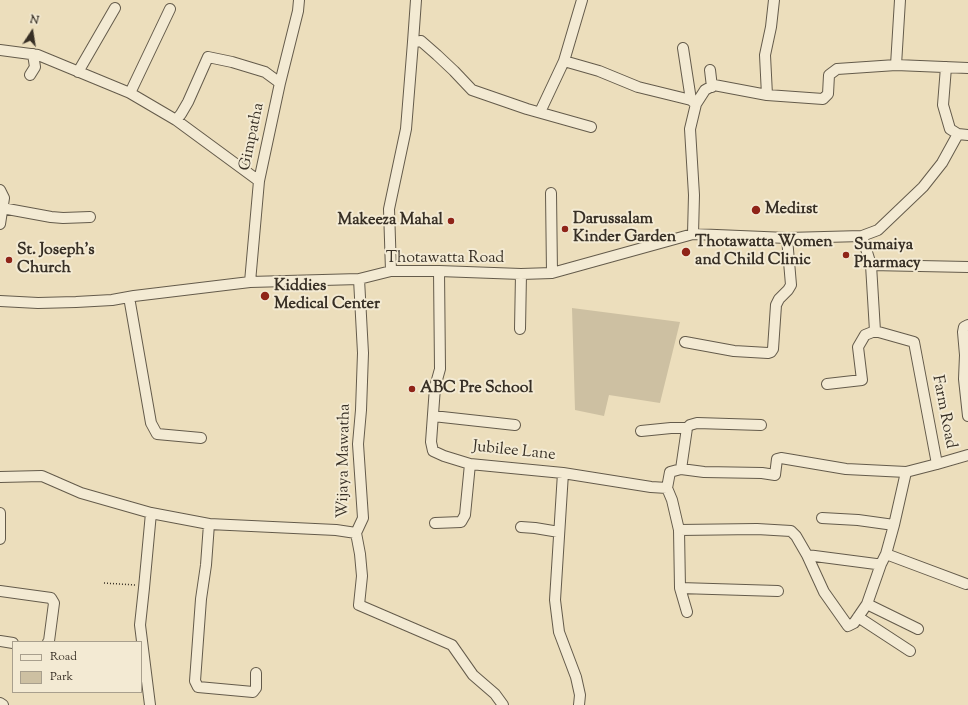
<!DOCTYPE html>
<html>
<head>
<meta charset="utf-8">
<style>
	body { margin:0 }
	#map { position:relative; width:968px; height:705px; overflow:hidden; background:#ecdebc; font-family:"Sorts Mill Goudy",serif }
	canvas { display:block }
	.legend { position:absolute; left:12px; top:641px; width:130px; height:52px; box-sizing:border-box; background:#f3ead3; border:1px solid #a89f8d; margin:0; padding:5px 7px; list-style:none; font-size:12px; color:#372f25 }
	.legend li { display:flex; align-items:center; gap:8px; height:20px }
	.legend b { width:20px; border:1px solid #a89f8d }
	.north { position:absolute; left:12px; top:12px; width:40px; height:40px; -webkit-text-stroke:3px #f3ead3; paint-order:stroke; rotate:12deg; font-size:11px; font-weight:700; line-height:16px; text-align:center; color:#372f25 }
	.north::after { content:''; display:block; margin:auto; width:14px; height:18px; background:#372f25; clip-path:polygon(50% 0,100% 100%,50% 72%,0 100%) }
</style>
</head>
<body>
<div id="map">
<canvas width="968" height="705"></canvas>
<ul class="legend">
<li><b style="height:5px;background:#f3ead3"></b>Road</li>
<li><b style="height:11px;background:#cdc0a2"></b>Park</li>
</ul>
<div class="north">N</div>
</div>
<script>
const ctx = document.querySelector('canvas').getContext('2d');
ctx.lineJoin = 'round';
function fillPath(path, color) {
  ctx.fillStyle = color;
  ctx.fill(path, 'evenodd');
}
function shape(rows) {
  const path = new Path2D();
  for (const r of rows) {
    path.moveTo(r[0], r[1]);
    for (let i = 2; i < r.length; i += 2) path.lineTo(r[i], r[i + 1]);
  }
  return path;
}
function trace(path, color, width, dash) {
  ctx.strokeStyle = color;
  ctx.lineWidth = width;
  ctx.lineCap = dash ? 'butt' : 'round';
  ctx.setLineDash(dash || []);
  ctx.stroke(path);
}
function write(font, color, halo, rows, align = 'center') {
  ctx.font = font + ' "Sorts Mill Goudy",serif';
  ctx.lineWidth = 4;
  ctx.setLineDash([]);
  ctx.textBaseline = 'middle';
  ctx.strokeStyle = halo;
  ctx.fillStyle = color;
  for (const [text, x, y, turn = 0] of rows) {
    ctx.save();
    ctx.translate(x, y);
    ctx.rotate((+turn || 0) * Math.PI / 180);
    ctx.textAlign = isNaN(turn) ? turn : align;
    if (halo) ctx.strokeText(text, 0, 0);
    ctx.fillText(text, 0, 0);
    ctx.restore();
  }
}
const green = shape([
	[572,308,680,322,660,403,609,395,604,416,575,410]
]);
const path = shape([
	[104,583,135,585]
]);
const minor = shape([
	[413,42,416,0],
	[683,48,691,100],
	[0,50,38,55,130,93,176,120,259,181],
	[564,61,599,71,638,87,691,100,696,104],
	[896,65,900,0],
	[946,67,943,105,950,129,958,134],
	[710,70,712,87],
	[78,72,115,8],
	[30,75,35,67,33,54],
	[130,93,170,9],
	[767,95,765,55,771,27,774,0],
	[540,112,564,61,582,0],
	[176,120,181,114,188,102,208,57,232,62,265,72,280,83],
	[0,190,4,198,0,224],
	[551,193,552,273],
	[2,208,51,217,63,218,90,217],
	[693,234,694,195,690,129,696,104,705,90,714,85,767,95,823,99,828,94,829,75,837,69,896,65,968,68],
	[862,236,871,265,875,331,914,342,937,464],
	[871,265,968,267],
	[391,271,389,209,406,129,413,42,421,41,437,55,454,71,472,90,527,109,591,127],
	[439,271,440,369,435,387,431,442,433,451,444,456,470,464,563,473,555,600,559,632,576,677,580,695,579,705],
	[359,279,363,353,361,410,358,444,363,518,356,533,360,554,362,576,359,605,452,645,473,675,495,694,503,705],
	[250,282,259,181,280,83,298,11,299,0],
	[129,297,151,423,157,434,201,438],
	[0,301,38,303,76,302,112,300,134,296,250,282,359,279,391,271,439,271,521,274,552,273,693,234,787,238,862,236,878,230,923,187,942,163,958,134,968,135],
	[968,325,964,327,963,332,965,355,964,379,968,416],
	[520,329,521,274],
	[685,342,734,351,768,353,771,352,773,349,776,305,779,299,788,290,791,285,787,238],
	[827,384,862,380,858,347,865,335,875,331],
	[433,416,515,425],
	[641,431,671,428,687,428,690,425,697,423,761,425],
	[681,469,687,428],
	[563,473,651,487,667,488,670,472,681,469,704,472,762,473,775,475,777,459,781,458,846,469,906,472,937,464,968,455],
	[0,477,42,476,81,493,151,513,209,524,206,565,201,599,195,681,198,687,253,692,256,688,256,673],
	[667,488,672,500,679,530,680,588,687,612],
	[0,513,0,539],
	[822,518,858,520,894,525],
	[435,523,461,522,465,515,470,464],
	[209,524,336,530,356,533],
	[521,527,535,528,559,532],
	[679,530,757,529,791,531,796,536,807,555,824,592,848,626,854,623,867,604,881,564,886,554,894,525,906,472],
	[886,554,966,584],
	[807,555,876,564,881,564],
	[680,588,778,591],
	[0,591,51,598,54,603,49,641,48,642],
	[867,604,918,629],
	[858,617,910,651],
	[0,641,13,643],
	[0,703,3,705],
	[150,705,140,625,144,588,151,513]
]);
const markers = [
	[756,210,5,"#8f2418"],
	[451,221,4,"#8f2418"],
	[565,229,4,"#8f2418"],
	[686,252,5,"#8f2418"],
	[846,255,4,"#8f2418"],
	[9,260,4,"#8f2418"],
	[265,296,5,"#8f2418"],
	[412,389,4,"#8f2418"]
];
const streetNames = [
	["Gimpatha",253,137,-78],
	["Thotawatta Road",445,259],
	["Farm Road",943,412,79],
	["Jubilee Lane",514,452,6],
	["Wijaya Mawatha",345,461,-89]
];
const poiNames = [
	["Medi1st",765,210],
	["Darussalam",573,220],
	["Kinder Garden",573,238],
	["Makeeza Mahal",443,221,"right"],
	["Thotawatta Women",695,243],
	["and Child Clinic",695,261],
	["Sumaiya",854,246],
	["Pharmacy",854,264],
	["St. Joseph's",17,251],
	["Church",17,269],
	["Kiddies",274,287],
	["Medical Center",274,305],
	["ABC Pre School",420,389]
];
fillPath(green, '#cdc0a2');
trace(minor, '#645b4b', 12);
trace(path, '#372f25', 1.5, [1, 2]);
trace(minor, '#f3ead3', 10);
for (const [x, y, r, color] of markers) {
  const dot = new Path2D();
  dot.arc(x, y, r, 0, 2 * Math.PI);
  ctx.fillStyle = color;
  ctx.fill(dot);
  trace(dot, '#f3ead3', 1.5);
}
write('16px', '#372f25', '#f3ead3', streetNames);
write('bold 16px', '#372f25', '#f3ead3', poiNames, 'left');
</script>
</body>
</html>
